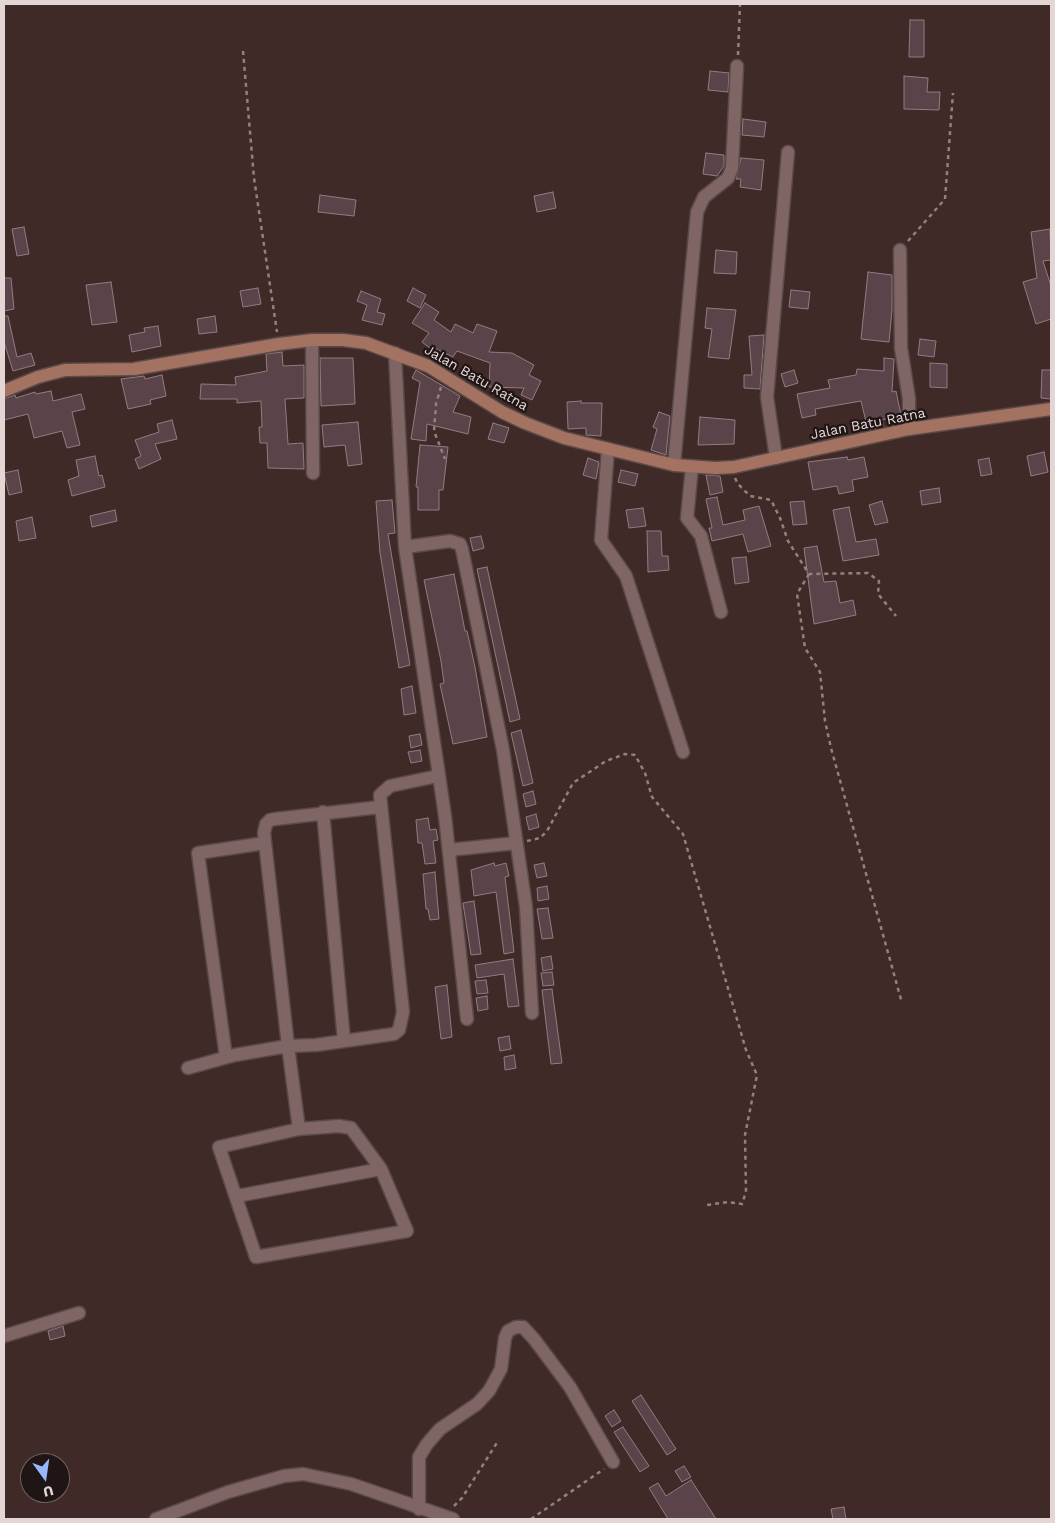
<!DOCTYPE html>
<html>
<head>
<meta charset="utf-8">
<style>
	body { margin:0 }
	#map { position:relative; width:1055px; height:1523px; overflow:hidden; background:#3f2a28; font-family:"Work Sans",sans-serif }
	canvas { display:block }
	.frame { position:absolute; inset:0; border:5px solid #e4d6d4; pointer-events:none }
	.north { position:absolute; left:20px; top:1453px; width:50px; height:50px; box-sizing:border-box; background:#1f1514; border:1px solid #6e6261; border-radius:50%; rotate:166deg; font-size:14px; font-weight:700; line-height:20px; text-align:center; color:#e4d6d4 }
	.north::after { content:''; display:block; margin:auto; width:18px; height:22px; background:#98b6fd; clip-path:polygon(50% 0,100% 100%,50% 72%,0 100%) }
</style>
</head>
<body>
<div id="map">
<canvas width="1055" height="1523"></canvas>
<div class="frame"></div>
<div class="north">U</div>
</div>
<script>
const ctx = document.querySelector('canvas').getContext('2d');
ctx.lineJoin = 'round';
function fillPath(path, color) {
  ctx.fillStyle = color;
  ctx.fill(path, 'evenodd');
}
function shape(rows) {
  const path = new Path2D();
  for (const r of rows) {
    path.moveTo(r[0], r[1]);
    for (let i = 2; i < r.length; i += 2) path.lineTo(r[i], r[i + 1]);
  }
  return path;
}
function trace(path, color, width, dash) {
  ctx.strokeStyle = color;
  ctx.lineWidth = width;
  ctx.lineCap = dash ? 'butt' : 'round';
  ctx.setLineDash(dash || []);
  ctx.stroke(path);
}
function write(font, color, halo, rows, align = 'center') {
  ctx.font = font + ' "Work Sans",sans-serif';
  ctx.lineWidth = 4.5;
  ctx.setLineDash([]);
  ctx.textBaseline = 'middle';
  ctx.strokeStyle = halo;
  ctx.fillStyle = color;
  for (const [text, x, y, turn = 0] of rows) {
    ctx.save();
    ctx.translate(x, y);
    ctx.rotate((+turn || 0) * Math.PI / 180);
    ctx.textAlign = isNaN(turn) ? turn : align;
    if (halo) ctx.strokeText(text, 0, 0);
    ctx.fillText(text, 0, 0);
    ctx.restore();
  }
}
const building = shape([
	[910,20,924,20,924,57,909,57,910,20],
	[710,71,729,73,728,92,708,90,710,71],
	[904,76,928,78,927,92,940,92,939,110,904,109,904,76],
	[743,119,766,122,764,137,742,135,743,119],
	[706,153,724,155,724,166,717,176,703,174,706,153],
	[741,158,764,160,761,190,740,187,741,179,736,179,741,158],
	[553,192,556,208,537,212,534,196,553,192],
	[320,195,356,200,354,216,318,212,320,195],
	[24,227,29,254,17,256,12,229,24,227],
	[1050,229,1051,260,1043,261,1051,286,1051,319,1036,324,1023,282,1037,278,1031,232,1050,229],
	[716,250,737,252,736,274,714,273,716,250],
	[868,272,892,275,892,310,889,342,861,339,868,272],
	[4,278,11,278,14,309,4,311,4,278],
	[111,282,117,322,92,325,86,285,111,282],
	[258,288,261,304,243,307,240,291,258,288],
	[413,288,426,295,420,308,407,301,413,288],
	[791,290,810,292,808,309,789,307,791,290],
	[361,291,381,299,377,312,385,314,382,325,362,320,367,305,357,301,361,291],
	[425,303,439,312,434,320,451,332,455,324,473,333,477,324,497,331,489,352,512,353,534,365,529,375,541,381,532,400,521,395,524,388,489,387,490,363,457,351,453,357,432,347,431,349,422,342,429,333,412,323,425,303],
	[707,308,736,310,729,359,708,357,712,329,705,328,707,308],
	[4,316,8,316,17,357,31,353,35,365,13,371,4,342,4,316],
	[215,316,217,332,199,334,197,319,215,316],
	[158,326,161,346,132,352,129,335,145,332,144,328,158,326],
	[764,335,760,389,744,388,744,375,752,375,749,336,764,335],
	[920,339,936,341,934,357,918,355,920,339],
	[282,352,283,366,304,365,304,398,285,399,288,444,303,443,304,469,268,468,267,443,260,443,259,427,262,427,261,401,237,403,237,399,200,399,201,384,236,385,235,377,267,371,266,354,282,352],
	[320,358,353,358,355,404,321,406,320,358],
	[884,358,894,359,892,392,896,391,901,415,882,420,884,426,868,430,861,401,815,409,816,415,802,418,797,394,830,388,828,380,856,375,857,369,884,371,884,358],
	[930,363,947,364,947,388,930,387,930,363],
	[416,370,460,396,453,412,471,417,468,434,427,424,426,441,411,439,420,382,412,378,416,370],
	[794,370,798,383,785,387,781,374,794,370],
	[1042,370,1051,370,1051,399,1041,398,1042,370],
	[162,375,166,396,150,400,151,404,128,409,121,379,144,376,145,379,162,375],
	[51,391,53,401,81,394,85,409,72,412,80,445,67,448,62,431,34,438,28,414,4,420,4,399,15,395,16,398,35,392,36,394,51,391],
	[581,401,581,403,602,403,601,436,586,435,586,428,568,429,567,402,581,401],
	[659,412,670,416,666,455,651,450,657,429,653,427,659,412],
	[700,417,735,420,734,444,698,445,700,417],
	[172,420,177,439,155,444,161,459,139,469,135,459,141,456,135,440,159,432,157,424,172,420],
	[358,422,362,464,348,466,345,445,324,447,322,425,358,422],
	[493,423,509,428,504,443,488,439,493,423],
	[420,445,448,447,443,490,439,490,439,510,418,510,418,487,416,487,420,445],
	[1044,452,1048,472,1031,476,1027,456,1044,452],
	[95,456,99,476,102,475,105,487,72,496,68,480,79,476,76,460,95,456],
	[847,457,848,460,864,457,868,477,852,480,854,491,839,494,837,486,813,490,808,462,847,457],
	[588,458,599,462,596,479,583,475,588,458],
	[989,458,992,474,981,476,978,460,989,458],
	[18,470,22,492,9,495,4,473,18,470],
	[621,470,638,474,635,486,618,482,621,470],
	[706,475,720,476,723,492,710,495,706,475],
	[939,488,941,502,922,505,920,491,939,488],
	[717,497,723,525,745,520,743,510,759,506,771,546,748,552,743,534,712,541,709,528,712,528,706,499,717,497],
	[392,500,395,533,388,534,410,665,399,668,380,553,376,501,392,500],
	[804,501,807,524,793,525,790,502,804,501],
	[882,501,888,522,875,525,869,505,882,501],
	[849,507,856,542,876,539,879,555,843,561,833,510,849,507],
	[643,508,646,526,629,528,626,510,643,508],
	[115,510,117,521,92,527,90,516,115,510],
	[32,517,36,538,19,541,16,521,32,517],
	[647,531,661,531,662,556,668,556,669,570,648,572,647,531],
	[481,536,484,548,473,551,470,538,481,536],
	[817,546,824,582,836,581,840,603,853,600,856,615,814,624,804,548,817,546],
	[746,557,749,582,735,584,732,558,746,557],
	[487,567,520,719,510,722,477,569,487,567],
	[454,574,465,631,467,631,475,667,487,737,453,744,440,684,444,683,441,661,424,580,454,574],
	[412,686,416,713,404,715,401,689,412,686],
	[521,730,533,783,523,786,511,733,521,730],
	[420,734,422,745,411,748,409,736,420,734],
	[420,750,422,761,411,763,408,752,420,750],
	[533,791,536,804,526,807,523,794,533,791],
	[536,814,539,827,529,830,526,817,536,814],
	[428,818,430,830,436,829,438,840,433,841,436,863,425,864,422,843,418,843,416,820,428,818],
	[494,863,495,866,506,863,509,876,505,877,514,952,504,954,496,892,474,896,471,870,494,863],
	[544,863,547,876,537,878,534,865,544,863],
	[435,872,439,919,430,920,428,909,426,909,423,874,435,872],
	[547,886,549,899,538,901,537,888,547,886],
	[474,901,481,954,471,955,463,903,474,901],
	[548,908,553,938,542,939,537,909,548,908],
	[551,956,553,969,543,971,541,958,551,956],
	[513,959,519,1006,508,1007,504,974,477,978,475,965,513,959],
	[552,972,554,985,543,986,541,973,552,972],
	[486,980,488,993,477,994,475,981,486,980],
	[447,985,452,1037,441,1039,435,987,447,985],
	[552,989,562,1063,551,1064,542,990,552,989],
	[487,996,488,1009,478,1011,476,998,487,996],
	[509,1036,511,1049,500,1051,498,1038,509,1036],
	[514,1055,516,1068,505,1070,504,1057,514,1055],
	[63,1326,65,1336,50,1340,48,1331,63,1326],
	[641,1395,676,1449,667,1455,632,1401,641,1395],
	[614,1410,621,1421,612,1427,605,1416,614,1410],
	[623,1427,649,1466,640,1472,614,1432,623,1427],
	[684,1466,691,1477,682,1482,675,1471,684,1466],
	[691,1480,709,1508,716,1519,668,1519,649,1488,658,1483,666,1496,691,1480],
	[844,1507,846,1519,833,1519,831,1509,844,1507]
]);
const path = shape([
	[243,51,254,178,277,332],
	[738,55,740,4],
	[908,241,945,199,953,93],
	[441,387,436,404,434,431,445,459],
	[735,478,738,484,750,496,771,500,780,518,788,541,809,574,868,573,879,581,878,594,896,616],
	[809,574,797,594,805,648,820,672,825,721,831,748,902,1003],
	[527,841,540,838,547,831,573,783,606,761,625,754,635,755,645,773,652,797,683,834,746,1050,757,1075,745,1135,746,1192,742,1204,728,1202,707,1205],
	[454,1506,462,1498,498,1441],
	[531,1519,604,1469]
]);
const street = shape([
	[900,250,901,348,909,399,909,429],
	[312,340,313,473],
	[395,353,405,547,445,816,467,1019],
	[608,449,601,540,626,576,683,752],
	[776,458,767,397,788,152],
	[674,465,697,212,704,197,728,178,732,168,737,66],
	[692,467,687,518,701,536,721,612],
	[405,547,450,541,460,544,462,549,503,750,526,907,532,1013],
	[323,812,344,1041],
	[449,850,516,843],
	[226,1057,198,853,265,843],
	[188,1068,235,1055,288,1046,264,833,266,824,270,820,275,819,380,807],
	[299,1129,219,1147,256,1257,407,1231,381,1169,351,1128,339,1126,299,1129,288,1046,316,1045,394,1034,399,1030,403,1012,380,795,390,786,438,776],
	[237,1196,381,1169],
	[4,1336,79,1313],
	[419,1509,419,1457,427,1444,440,1429,477,1404,489,1391,501,1369,505,1338,508,1331,516,1327,523,1327,534,1339,570,1387,613,1462],
	[156,1519,228,1492,284,1476,303,1474,351,1484,453,1519]
]);
const secondary = shape([
	[4,391,38,377,65,370,134,369,279,344,312,340,343,340,366,343,428,366,502,412,525,423,564,438,674,465,715,468,734,467,909,429,1051,409]
]);
const streetNames = [
	["Jalan Batu Ratna",476,378,30],
	["Jalan Batu Ratna",868,424,-11]
];
fillPath(building, '#5a444a');
trace(building, '#947b81', 1);
trace(street, '#5a4948', 15);
trace(secondary, '#5a4948', 15);
trace(path, '#93817f', 2.5, [4, 4]);
trace(street, '#7f6664', 12);
trace(secondary, '#a47260', 12);
write('14px', '#e4d6d4', '#1f1514', streetNames);
</script>
</body>
</html>
